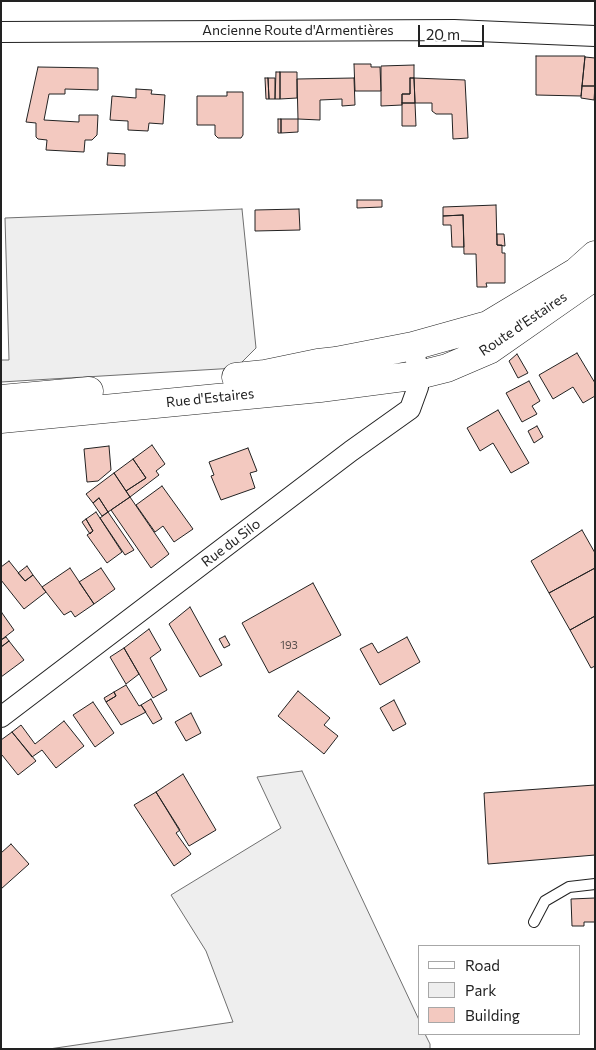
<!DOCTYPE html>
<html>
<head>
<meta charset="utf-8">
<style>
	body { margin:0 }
	#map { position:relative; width:596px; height:1050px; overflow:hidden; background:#fff; font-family:Commissioner,sans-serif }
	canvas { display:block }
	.frame { position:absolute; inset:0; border:2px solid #222; pointer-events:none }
	.legend { position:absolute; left:418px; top:945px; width:162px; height:90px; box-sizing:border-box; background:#fff; border:1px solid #a7a7a7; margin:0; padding:6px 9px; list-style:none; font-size:15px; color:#222 }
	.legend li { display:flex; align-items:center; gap:10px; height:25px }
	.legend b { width:25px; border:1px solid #a7a7a7 }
	.scale { position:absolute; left:418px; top:25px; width:66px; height:22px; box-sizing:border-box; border:2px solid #222; border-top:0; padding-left:6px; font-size:15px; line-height:18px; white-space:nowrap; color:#222; -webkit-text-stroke:4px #fff; paint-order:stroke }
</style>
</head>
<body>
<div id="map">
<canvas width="596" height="1050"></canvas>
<div class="frame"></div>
<ul class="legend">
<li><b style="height:6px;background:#fff"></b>Road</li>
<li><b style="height:14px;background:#eee"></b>Park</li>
<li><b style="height:14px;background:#f3c9c0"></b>Building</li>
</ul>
<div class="scale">20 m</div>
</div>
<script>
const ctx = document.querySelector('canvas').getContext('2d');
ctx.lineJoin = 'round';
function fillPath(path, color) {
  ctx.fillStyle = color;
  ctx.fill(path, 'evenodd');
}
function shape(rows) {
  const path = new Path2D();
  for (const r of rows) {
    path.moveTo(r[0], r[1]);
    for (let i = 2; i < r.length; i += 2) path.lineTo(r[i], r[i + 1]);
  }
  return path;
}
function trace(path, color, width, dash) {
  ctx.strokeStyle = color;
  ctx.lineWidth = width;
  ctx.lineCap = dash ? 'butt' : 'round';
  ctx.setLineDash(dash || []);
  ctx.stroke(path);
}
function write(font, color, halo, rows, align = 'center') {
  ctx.font = font + ' Commissioner,sans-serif';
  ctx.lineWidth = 4;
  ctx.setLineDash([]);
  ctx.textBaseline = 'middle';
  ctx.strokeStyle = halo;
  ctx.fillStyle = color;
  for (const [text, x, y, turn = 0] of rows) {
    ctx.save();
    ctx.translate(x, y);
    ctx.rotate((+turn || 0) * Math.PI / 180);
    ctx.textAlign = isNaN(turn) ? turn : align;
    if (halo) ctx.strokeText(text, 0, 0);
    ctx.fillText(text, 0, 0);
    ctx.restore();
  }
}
const green = shape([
	[242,209,256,348,236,368,1,382,1,360,9,360,5,218,242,209],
	[302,771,420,1022,420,1034,425,1034,430,1044,430,1049,49,1049,233,1022,206,951,171,895,281,828,257,777,302,771]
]);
const building = shape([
	[536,56,585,56,581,96,536,95,536,56],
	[585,57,595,58,595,86,582,86,585,57],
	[354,64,371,64,371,67,380,67,381,91,355,91,354,64],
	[414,65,414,78,410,78,410,94,402,94,402,105,381,106,381,66,414,65],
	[38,67,98,68,98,90,65,89,65,94,49,94,44,120,79,122,79,115,98,115,97,135,92,140,85,140,84,152,46,150,47,140,38,139,36,137,36,123,26,122,38,67],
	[276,72,280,72,280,99,275,99,276,72],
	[280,72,297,72,297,98,280,99,280,72],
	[265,78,268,78,269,99,266,99,265,78],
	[268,78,275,78,275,99,269,99,268,78],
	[354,78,355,105,342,106,342,99,320,100,320,120,298,119,297,79,354,78],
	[410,78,414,78,415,103,402,103,402,94,410,94,410,78],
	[414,78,465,80,468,138,453,139,452,114,436,114,432,111,432,103,415,103,414,78],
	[582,86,595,86,594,100,581,98,582,86],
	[136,89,152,90,151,94,165,95,163,124,149,123,148,131,128,130,128,121,110,120,112,96,136,98,136,89],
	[227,92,243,92,243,135,241,138,218,138,215,135,215,125,197,125,197,96,227,96,227,92],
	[402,103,415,103,416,126,402,126,402,103],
	[278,119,281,119,281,133,278,133,278,119],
	[281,119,298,119,298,132,281,133,281,119],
	[108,153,125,154,125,166,107,165,108,153],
	[357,200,382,200,382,207,357,208,357,200],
	[496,205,497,245,502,245,502,253,505,253,505,283,486,283,487,287,477,287,476,254,464,254,463,215,443,216,443,207,496,205],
	[299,209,300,230,255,231,255,210,299,209],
	[463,215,464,247,452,247,451,225,443,225,443,216,463,215],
	[497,234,504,234,505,246,497,245,497,234],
	[577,353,595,383,595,396,583,403,573,387,553,399,539,375,577,353],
	[517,354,528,373,518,378,509,361,517,354],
	[529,381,540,401,532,406,537,414,522,422,506,393,529,381],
	[498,410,529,463,511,473,493,443,480,451,467,428,498,410],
	[537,426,543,437,534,443,528,431,537,426],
	[152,445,165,464,156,471,159,475,130,497,126,491,146,478,133,459,152,445],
	[109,446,111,470,98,481,87,482,84,449,109,446],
	[248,448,257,471,250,473,255,488,221,500,211,476,214,475,209,462,248,448],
	[133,459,146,478,126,491,114,473,133,459],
	[114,473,130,497,108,512,99,498,93,503,86,494,114,473],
	[162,486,193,529,174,542,163,526,155,532,136,505,162,486],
	[130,497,169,554,151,568,111,510,130,497],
	[99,498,108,512,102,516,93,503,99,498],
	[96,512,122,552,107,563,87,535,93,531,86,519,96,512],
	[108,512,134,550,125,555,100,518,108,512],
	[86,519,93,531,90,534,82,522,86,519],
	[582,530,595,553,595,568,549,593,531,561,582,530],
	[9,561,25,581,33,575,46,592,24,609,1,580,1,567,9,561],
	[27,566,33,575,25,581,18,573,27,566],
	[70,568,94,604,75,617,71,611,64,615,42,587,70,568],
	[101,568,115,589,94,604,79,582,101,568],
	[595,568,595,616,570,630,549,593,595,568],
	[313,583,341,635,269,673,242,623,313,583],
	[190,607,222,665,200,677,169,624,190,607],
	[2,613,14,630,1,640,1,614,2,613],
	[595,616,595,666,591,668,570,630,595,616],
	[149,629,161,650,150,658,167,690,153,698,124,648,149,629],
	[225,636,230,645,224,648,219,639,225,636],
	[6,637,9,641,1,647,1,640,6,637],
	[407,637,420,662,380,685,360,649,372,643,378,653,407,637],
	[9,641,24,660,1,677,1,647,9,641],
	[124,648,139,674,126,684,110,657,124,648],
	[126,685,139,706,141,705,146,712,121,725,106,702,116,696,114,692,126,685],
	[298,691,330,718,324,725,338,736,324,754,278,716,298,691],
	[114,692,116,696,106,702,104,698,114,692],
	[151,699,162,719,153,724,141,705,151,699],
	[394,700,406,724,393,731,380,708,394,700],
	[93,702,114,733,95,747,73,715,93,702],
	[191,713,201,733,186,741,175,722,191,713],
	[64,721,84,746,56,768,42,750,32,757,12,732,21,725,35,744,64,721],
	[12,732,36,761,18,775,2,755,1,756,1,740,12,732],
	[183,774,216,830,189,846,156,792,183,774],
	[595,785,595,855,488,864,484,793,595,785],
	[156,792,180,830,176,833,191,854,174,866,134,805,156,792],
	[11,844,29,864,1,889,1,853,11,844],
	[595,898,595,922,584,922,584,926,572,926,571,899,595,898]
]);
const lane = shape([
	[534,922,545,901,569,887,595,884]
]);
const street = shape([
	[1,32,454,30,595,36],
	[1,717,351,451,410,409,418,387,419,375,413,346]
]);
const primary = shape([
	[236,377,265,374,318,363,336,361,413,346,488,325,576,272,595,255],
	[1,399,89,391],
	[1,419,320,388,419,375,447,368,489,350,595,276]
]);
const numberNames = [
	["193",289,645]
];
const streetNames = [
	["Ancienne Route d'Armentières",298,30],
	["Route d'Estaires",523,324,-34],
	["Rue d'Estaires",210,398,-6],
	["Rue du Silo",231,543,-37]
];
fillPath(green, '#eee');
trace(green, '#6f6f6f', 1);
fillPath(building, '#f3c9c0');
trace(building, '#222', 1);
trace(lane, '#222', 12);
trace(street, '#222', 22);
trace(primary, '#222', 29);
trace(lane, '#fff', 10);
trace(street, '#fff', 20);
trace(primary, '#fff', 28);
write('11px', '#564c4a', null, numberNames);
write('14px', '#222', '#fff', streetNames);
</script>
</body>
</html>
